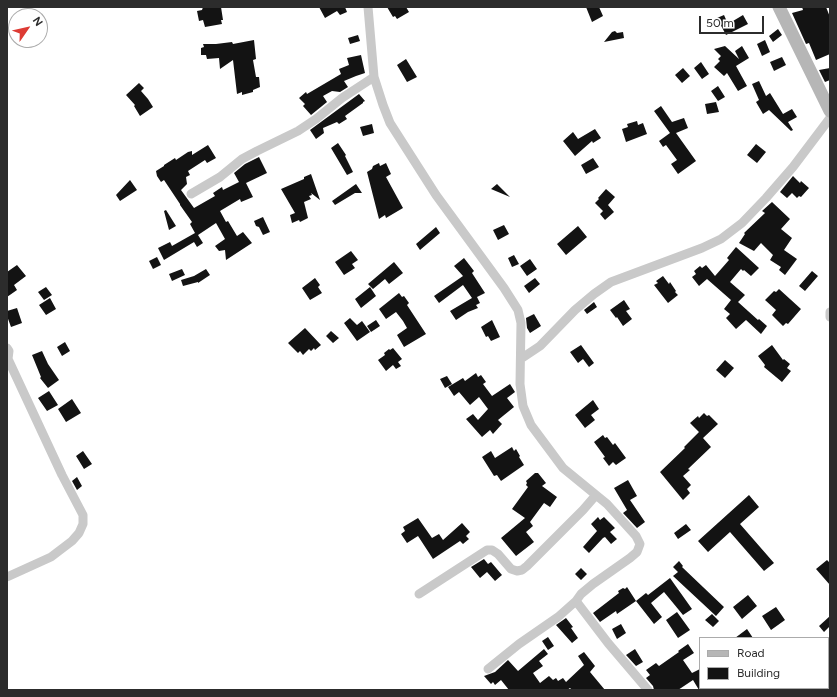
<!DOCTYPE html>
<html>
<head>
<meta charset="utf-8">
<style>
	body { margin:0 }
	#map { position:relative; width:837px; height:697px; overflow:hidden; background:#fff; font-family:Figtree,sans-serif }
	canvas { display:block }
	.frame { position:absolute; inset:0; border:8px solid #2c2c2c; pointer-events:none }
	.legend { position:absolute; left:699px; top:637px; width:130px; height:52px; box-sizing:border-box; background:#fff; border:1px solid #ababab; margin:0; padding:5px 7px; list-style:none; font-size:12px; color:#2c2c2c }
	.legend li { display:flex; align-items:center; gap:8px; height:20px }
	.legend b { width:20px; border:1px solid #ababab }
	.north { position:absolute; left:8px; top:8px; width:40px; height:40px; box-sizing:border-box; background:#fff; border:1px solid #ababab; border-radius:50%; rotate:56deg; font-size:11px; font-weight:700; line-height:16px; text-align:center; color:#2c2c2c }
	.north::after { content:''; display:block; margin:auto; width:14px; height:18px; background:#dd3b34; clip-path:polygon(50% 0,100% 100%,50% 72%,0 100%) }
	.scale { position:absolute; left:699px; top:16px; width:65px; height:18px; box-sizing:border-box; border:2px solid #2c2c2c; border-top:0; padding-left:5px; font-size:12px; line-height:14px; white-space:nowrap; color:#2c2c2c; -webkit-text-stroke:3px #fff; paint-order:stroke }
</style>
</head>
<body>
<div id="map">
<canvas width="837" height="697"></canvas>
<div class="frame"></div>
<ul class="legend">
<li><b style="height:5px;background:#b6b6b6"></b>Road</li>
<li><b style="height:11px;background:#131313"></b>Building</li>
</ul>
<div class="north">N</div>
<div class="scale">50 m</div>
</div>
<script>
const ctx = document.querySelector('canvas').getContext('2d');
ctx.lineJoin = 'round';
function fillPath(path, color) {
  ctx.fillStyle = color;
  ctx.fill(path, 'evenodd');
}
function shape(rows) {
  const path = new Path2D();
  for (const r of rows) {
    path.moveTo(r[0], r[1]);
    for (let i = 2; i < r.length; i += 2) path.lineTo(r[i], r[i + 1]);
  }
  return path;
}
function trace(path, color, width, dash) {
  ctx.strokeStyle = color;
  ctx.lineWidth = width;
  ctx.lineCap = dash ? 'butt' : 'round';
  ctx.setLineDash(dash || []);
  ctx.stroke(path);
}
const building = shape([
	[203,7,221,7,223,20,221,20,222,24,205,27,203,20,199,21,197,11,202,10],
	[319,7,345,7,347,12,340,15,337,11,325,18],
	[387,7,406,7,409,12,397,19,395,16,393,17],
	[586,7,599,7,603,16,592,22],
	[802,7,826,7,830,17,830,54,816,60,809,43,806,44,792,13,803,10],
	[724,15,728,24,743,15,748,24,726,35,717,18],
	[778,29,782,35,773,42,769,36],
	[615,31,617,33,623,32,624,38,604,42,612,32],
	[358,35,360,41,350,44,348,38],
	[254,40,256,59,253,60,256,77,259,77,260,87,253,90,253,92,242,95,242,92,237,94,233,60,220,69,219,58,207,59,206,55,201,55,201,48,204,47,203,44,216,44,232,42,233,44],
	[765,40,770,52,762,56,757,44],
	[725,46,739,59,735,51,742,46,749,58,736,66,747,86,738,91,727,73,724,76,714,67,720,61,718,59,721,56,714,49],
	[361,55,365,73,356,76,344,81,348,87,340,92,332,91,323,96,327,102,311,115,303,106,305,104,299,98,306,92,307,94,341,74,339,69,349,65,347,58],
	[782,57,786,65,774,71,770,62],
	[406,59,417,77,407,82,397,65],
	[701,62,709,74,702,79,694,68],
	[683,68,690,76,682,83,675,75],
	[830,68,830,80,825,82,819,70],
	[759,81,766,96,770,93,783,114,792,109,797,117,788,122,793,130,791,131,769,110,763,114,756,102,759,100,752,84],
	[139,83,144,88,141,91,148,99,153,107,140,116,134,106,135,105,126,95],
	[718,86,725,97,718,101,711,91],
	[359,94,365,101,363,102,363,103,345,116,347,119,339,124,337,122,323,128,324,133,316,139,310,130],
	[716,102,719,112,707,114,705,104],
	[661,106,672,122,684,118,688,128,676,133,696,161,678,174,671,164,677,160,666,145,663,147,659,141,670,133,654,111],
	[637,121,638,125,643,123,647,134,626,142,622,129,628,127,627,124],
	[372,124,374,133,363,136,360,127],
	[595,129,601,138,593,143,592,141,575,156,563,141,573,132,578,139],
	[338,143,346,155,345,156,353,172,347,175,331,148],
	[756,144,766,152,757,163,747,155],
	[208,145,216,158,207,163,205,160,188,171,190,175,186,177,187,184,181,190,194,208,215,196,213,193,222,187,223,190,239,182,234,173,245,164,259,157,267,173,246,183,253,197,241,202,240,199,220,211,226,222,228,221,237,236,243,232,252,243,226,260,225,250,219,251,215,246,225,239,216,223,198,235,203,243,197,247,194,242,164,260,158,248,170,242,172,246,195,233,190,224,192,222,180,205,180,204,164,180,161,182,157,176,156,171,164,166,164,165,175,158,176,160,188,152,192,151,192,155],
	[593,158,599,167,586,174,581,165],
	[379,163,380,166,386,163,391,174,386,177,403,208,386,218,385,215,379,219,367,172,372,169,373,166],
	[311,174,320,200,311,193,312,195,309,196,311,199,304,202,308,218,300,222,299,220,292,223,290,215,295,213,281,189,304,179,304,177],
	[793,176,800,183,801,181,809,188,801,197,799,196,797,198,792,193,787,198,780,192],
	[130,180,137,190,120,201,116,195],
	[356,184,362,193,355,193,335,205,332,201],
	[497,184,510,197,491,189],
	[606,189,615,197,608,205,614,212,605,220,600,214,603,211,595,203,599,199,598,198],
	[772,202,790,219,781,229,792,238,784,250,797,259,785,275,779,270,781,267,770,260,773,255,761,243,754,251,739,243,745,234,744,233,765,213,762,211],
	[166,210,176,226,169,230,164,211],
	[263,217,270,232,263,235,259,227,256,226,254,221],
	[504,225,509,234,498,240,493,230],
	[578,226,587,237,566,255,557,244],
	[436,227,440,233,420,250,416,244],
	[736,247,759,268,751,276,744,270,743,271,741,269,730,282,745,295,738,302,758,320,759,319,767,326,761,334,746,320,736,329,726,318,730,314,724,309,731,300,707,279,699,286,692,277,696,274,694,271,700,266,702,268,706,265,715,276,729,260,727,258],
	[351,251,358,260,352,264,355,268,344,275,335,262],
	[514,255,519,264,512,267,508,258],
	[157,257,161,265,153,269,149,261],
	[464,258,474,271,472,273,485,293,477,297,480,303,476,305,478,308,468,312,456,320,450,311,472,298,463,285,439,303,434,296,463,276,454,266],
	[530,259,537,269,527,276,520,266],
	[394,262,403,273,389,284,385,279,373,289,368,284],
	[17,265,26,276,14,285,17,290,7,297,7,272],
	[182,269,185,275,172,281,169,274],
	[206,269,210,275,198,283,198,282,183,286,181,280,194,276],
	[812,271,818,276,805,291,799,286],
	[663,276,669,284,670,282,676,291,675,292,678,295,668,303,654,285,658,283,656,281],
	[315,278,320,285,318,287,322,293,310,300,302,288],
	[535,278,540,284,529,293,524,286],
	[46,287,52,295,44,300,38,292],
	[370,287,376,296,361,308,355,299],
	[779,289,801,309,788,324,786,323,783,326,772,315,776,310,765,300,774,291,776,292],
	[399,293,402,297,404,296,409,303,407,305,426,334,404,347,397,335,407,328,403,321,396,312,386,319,379,309],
	[50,298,56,309,46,315,39,305],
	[624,300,630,309,626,311,632,319,623,326,617,317,616,318,610,310],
	[594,302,597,307,587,314,584,310],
	[17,308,22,323,11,327,7,316,7,311],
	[534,314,541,326,530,333,527,328,526,318],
	[350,318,357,325,362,321,370,332,357,341,344,323],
	[376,320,380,326,371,332,367,326],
	[492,320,500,337,491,341,488,336,486,337,481,327],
	[305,328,321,345,315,350,314,348,311,351,309,349,303,355,300,351,298,353,288,343],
	[331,331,339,338,333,343,326,336],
	[65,342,70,351,62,356,57,347],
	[581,345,594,363,589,367,583,359,578,363,570,352],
	[772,345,783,360,784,359,790,364,787,368,791,371,782,382,764,367,765,365,758,356],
	[393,348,402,359,398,362,401,366,396,369,393,365,386,371,378,360,385,355,384,353,389,349,390,350],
	[42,351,48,364,59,380,48,388,40,378,41,377,32,355],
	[725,360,734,368,725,378,716,370],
	[476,373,478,377,481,375,486,382,483,384,492,396,510,384,515,392,507,398,514,407,498,420,502,424,493,434,490,430,482,437,466,419,473,414,478,420,488,409,479,397,470,405,459,392,454,396,448,387,463,378,465,381],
	[447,376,452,384,445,388,440,379],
	[49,391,58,405,47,411,38,398],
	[72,399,81,413,66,422,58,409],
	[593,400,599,409,591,415,595,420,585,428,575,415],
	[704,413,707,416,709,415,718,424,703,438,711,447,688,469,690,470,683,476,691,485,687,489,690,493,683,500,660,472,685,448,684,447,699,432,690,423,698,416,699,418],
	[603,435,605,438,607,437,613,445,615,443,626,458,616,465,613,462,609,466,603,458,605,457,594,442],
	[512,447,514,451,516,449,520,456,519,457,524,465,501,481,497,475,494,476,482,457,491,451,495,458],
	[83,451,92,464,84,469,76,456],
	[535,473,538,473,546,483,542,486,557,497,550,507,544,503,530,522,533,526,526,532,534,542,516,556,501,538,525,518,512,509,528,487,526,485,527,483,526,481],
	[77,477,82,486,77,490,72,481],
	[628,480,637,496,630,500,645,522,637,528,623,513,627,510,614,488],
	[749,495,759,507,740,524,774,563,764,571,730,532,708,552,698,541],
	[598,517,600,520,604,517,615,528,610,532,617,539,611,544,605,537,603,538,589,553,583,547,597,531,591,524],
	[418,518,432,538,439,534,443,540,462,523,470,532,466,536,469,539,463,544,460,541,433,559,418,536,407,543,401,534,405,531,403,527],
	[686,524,691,530,678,539,674,533],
	[484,559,488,564,491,562,502,575,495,581,487,572,480,578,471,567],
	[827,560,830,563,830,585,816,569],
	[679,561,683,566,682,567,724,607,716,616,673,576,678,572,673,567],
	[581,568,587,574,581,580,575,574],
	[670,578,692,609,683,615,664,592,651,603,662,617,654,624,636,601,646,593,648,595],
	[627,587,636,601,617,614,616,611,600,622,593,613,619,593,618,591,623,588,625,589],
	[748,595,757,606,742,619,733,607],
	[776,607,785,620,771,630,762,616],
	[677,612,690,630,678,638,666,620],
	[712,614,719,621,713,627,705,620],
	[830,616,830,626,824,632,819,626],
	[566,618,573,627,571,628,578,638,572,643,556,625],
	[621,624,626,633,617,639,612,629],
	[747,629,753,638,735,638],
	[548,637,554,646,548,650,542,641],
	[688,644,694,653,683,660,692,673,700,669,700,690,699,690,693,680,678,690,654,690,653,686,646,678,650,675,646,670,656,663,659,666,679,652,678,651],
	[544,649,548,654,539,661,543,666,533,673,540,683,549,676,553,680,556,678,558,681,563,678,566,682,584,665,578,656,584,652,595,666,590,672,605,690,572,690,570,688,567,690,509,690,501,680,495,685,493,682,491,684,484,676,495,672,508,660,518,671],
	[635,649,643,662,636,666,626,655]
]);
const street = shape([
	[368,7,374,77,383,105,390,123,436,195,504,288,518,310,521,323,520,384,523,406,531,425,563,468,607,504,636,536,640,544,637,552,630,558,593,584,581,594,576,601,558,617,519,644,488,669],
	[191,194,220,177,242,159,257,151,298,131,316,119,342,98,374,77],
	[830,312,830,317],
	[7,348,9,351,8,359,7,362],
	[522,358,540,346,575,310,594,294,611,282,702,248,721,239,742,223,766,198,793,167,830,118],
	[7,577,51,557,72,541,79,533,83,524,83,515,62,475,8,359],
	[419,594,487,550,492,550,498,554,511,569,517,571,522,570,527,566,583,510,596,495],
	[576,601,608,643,648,690]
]);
const secondary = shape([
	[779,7,830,111]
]);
fillPath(building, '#131313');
trace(street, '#c9c9c9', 9);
trace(secondary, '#b6b6b6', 13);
</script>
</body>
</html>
